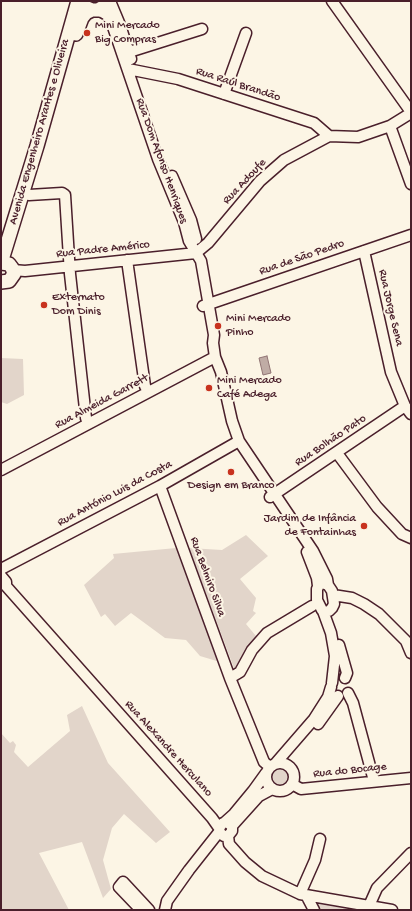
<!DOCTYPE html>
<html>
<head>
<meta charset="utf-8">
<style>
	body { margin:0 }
	#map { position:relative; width:412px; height:911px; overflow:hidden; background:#fcf5e5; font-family:"Gochi Hand",sans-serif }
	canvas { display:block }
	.frame { position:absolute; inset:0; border:2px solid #4a1f2b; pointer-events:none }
</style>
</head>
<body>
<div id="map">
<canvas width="412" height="911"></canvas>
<div class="frame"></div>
</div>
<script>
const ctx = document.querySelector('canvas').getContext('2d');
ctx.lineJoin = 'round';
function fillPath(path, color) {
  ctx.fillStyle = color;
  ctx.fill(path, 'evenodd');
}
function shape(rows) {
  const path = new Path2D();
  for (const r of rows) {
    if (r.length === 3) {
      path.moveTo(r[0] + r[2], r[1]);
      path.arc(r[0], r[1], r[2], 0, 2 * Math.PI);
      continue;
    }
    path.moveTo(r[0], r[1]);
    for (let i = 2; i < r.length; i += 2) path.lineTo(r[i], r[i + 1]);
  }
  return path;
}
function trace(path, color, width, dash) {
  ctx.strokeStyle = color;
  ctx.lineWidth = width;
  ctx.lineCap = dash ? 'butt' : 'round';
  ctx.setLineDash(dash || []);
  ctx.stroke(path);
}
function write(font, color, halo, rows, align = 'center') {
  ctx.font = font + ' "Gochi Hand",sans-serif';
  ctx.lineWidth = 4;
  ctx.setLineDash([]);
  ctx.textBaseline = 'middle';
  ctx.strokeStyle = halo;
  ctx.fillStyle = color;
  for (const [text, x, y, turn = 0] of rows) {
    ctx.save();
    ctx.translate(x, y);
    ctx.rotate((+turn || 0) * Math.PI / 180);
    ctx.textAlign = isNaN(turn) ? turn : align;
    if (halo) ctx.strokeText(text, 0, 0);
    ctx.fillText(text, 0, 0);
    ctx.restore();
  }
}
const green = shape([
	[1,358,23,359,24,395,7,404,1,402],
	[246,535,268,556,240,579,256,598,253,611,256,613,246,624,256,636,239,668,234,668,189,548,222,550],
	[176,548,220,662,200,656,186,640,165,638,131,613,115,626,105,614,101,617,84,585,114,558,113,554],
	[82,706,108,763,170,832,156,843,124,814,112,828,103,860,111,889,103,898,82,842,39,853,69,910,1,910,1,733,10,743,13,741,16,745,14,752,28,767,70,731,67,715],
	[280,778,9],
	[317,901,357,908,352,910,319,910,315,903]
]);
const water = shape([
	[267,356,271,373,263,375,259,358,267,356]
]);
const minor = shape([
	[110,1,120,25,131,59],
	[332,1,411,112],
	[98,10,107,15,113,27,158,159,184,222,189,241,201,261,214,335,213,343,215,357,221,372,232,421,239,441,313,551,327,579,328,585],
	[129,52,202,29],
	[128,69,178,79,314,123,329,136],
	[224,94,246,33],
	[390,126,411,184],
	[172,176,191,220,196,239],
	[29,195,62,193,65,195,70,274,86,418,88,424],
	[364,251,391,372,405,406,411,414],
	[196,253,208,243,260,181,284,160,329,136,358,137,390,126,411,113],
	[127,260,145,386,148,392],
	[13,270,25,271,196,253],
	[203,306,411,235],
	[337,453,377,507,402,534,411,538],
	[1,470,215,357],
	[160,486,230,678],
	[270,497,405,406],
	[307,552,317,578,318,586],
	[1,569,160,486,239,441],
	[1,576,6,582,6,586,212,818,219,828,220,833,224,836,228,836,232,831,232,826,227,822,223,823,219,828],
	[323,583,328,585,332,591,334,604,332,608,329,611,325,612,322,610,317,600,317,589,319,585,323,583],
	[333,595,352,598,364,604,379,614,406,641,411,653],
	[323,611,331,633,335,656,332,683],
	[339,645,347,673,345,678],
	[348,693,353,703,374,781],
	[318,724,338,696],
	[280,777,14],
	[275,764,314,719,328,697,331,687],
	[270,767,264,762,230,678,240,672,252,650,267,633,312,606],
	[292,784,301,789,411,778],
	[225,822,234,814,253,791,266,773],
	[232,826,259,796,272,789],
	[228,836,229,844,245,862,262,876,300,894,392,910],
	[300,894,315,860,320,839],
	[306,895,314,910],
	[363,909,369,906,377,888,411,853],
	[141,910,119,887,123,882,149,910],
	[165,910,167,901,189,870,219,832]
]);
const major = shape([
	[85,7,92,10,98,10,105,6,108,1],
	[76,34,82,18,86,13,92,10],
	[1,263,37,146,78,1],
	[1,263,9,264,12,268,14,274,9,281,1,282]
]);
const markers = [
	[87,33,4,"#c8321e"],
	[44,305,4,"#c8321e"],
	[218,326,4,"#c8321e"],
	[209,388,4,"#c8321e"],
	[231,472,4,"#c8321e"],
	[364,526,4,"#c8321e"]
];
const poiNames = [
	["Mini Mercado",95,26],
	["Big Compras",95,40],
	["Externato",52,298],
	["Dom Dinis",52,312],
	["Mini Mercado",226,319],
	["Pinho",226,333],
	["Mini Mercado",217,381],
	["Café Adega",217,395],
	["Design em Branco",231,486,"center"],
	["Jardim de Infância",356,519,"right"],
	["de Fontainhas",356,533,"right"]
];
const streetNames = [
	["Rua Raúl Brandão",238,85,18],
	["Avenida Engenheiro Arantes e Oliveira",40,132,-74],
	["Rua Dom Afonso Henriques",161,161,70],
	["Rua Adoufe",245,182,-47],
	["Rua Padre Américo",103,250,-6],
	["Rua de São Pedro",302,258,-19],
	["Rua Jorge Sena",390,308,77],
	["Rua Almeida Garrett",102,402,-28],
	["Rua Bolhão Pato",331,441,-34],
	["Rua António Luis da Costa",115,494,-28],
	["Rua Belmiro Silva",207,577,70],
	["Rua Alexandre Herculano",168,749,48],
	["Rua do Bocage",350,771,-6]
];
fillPath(green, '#e2d5ca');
fillPath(water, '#c0aca5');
trace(water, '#917474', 1);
trace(minor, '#4a1f2b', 13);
trace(major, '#4a1f2b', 16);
trace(minor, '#fcf5e5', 10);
trace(major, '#fcf5e5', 13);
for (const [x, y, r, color] of markers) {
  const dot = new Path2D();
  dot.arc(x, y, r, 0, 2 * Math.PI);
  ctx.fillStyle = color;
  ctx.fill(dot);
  trace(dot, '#fcf5e5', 1.5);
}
write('12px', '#4a1f2b', '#fcf5e5', poiNames, 'left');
write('12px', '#4a1f2b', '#fcf5e5', streetNames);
</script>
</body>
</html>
